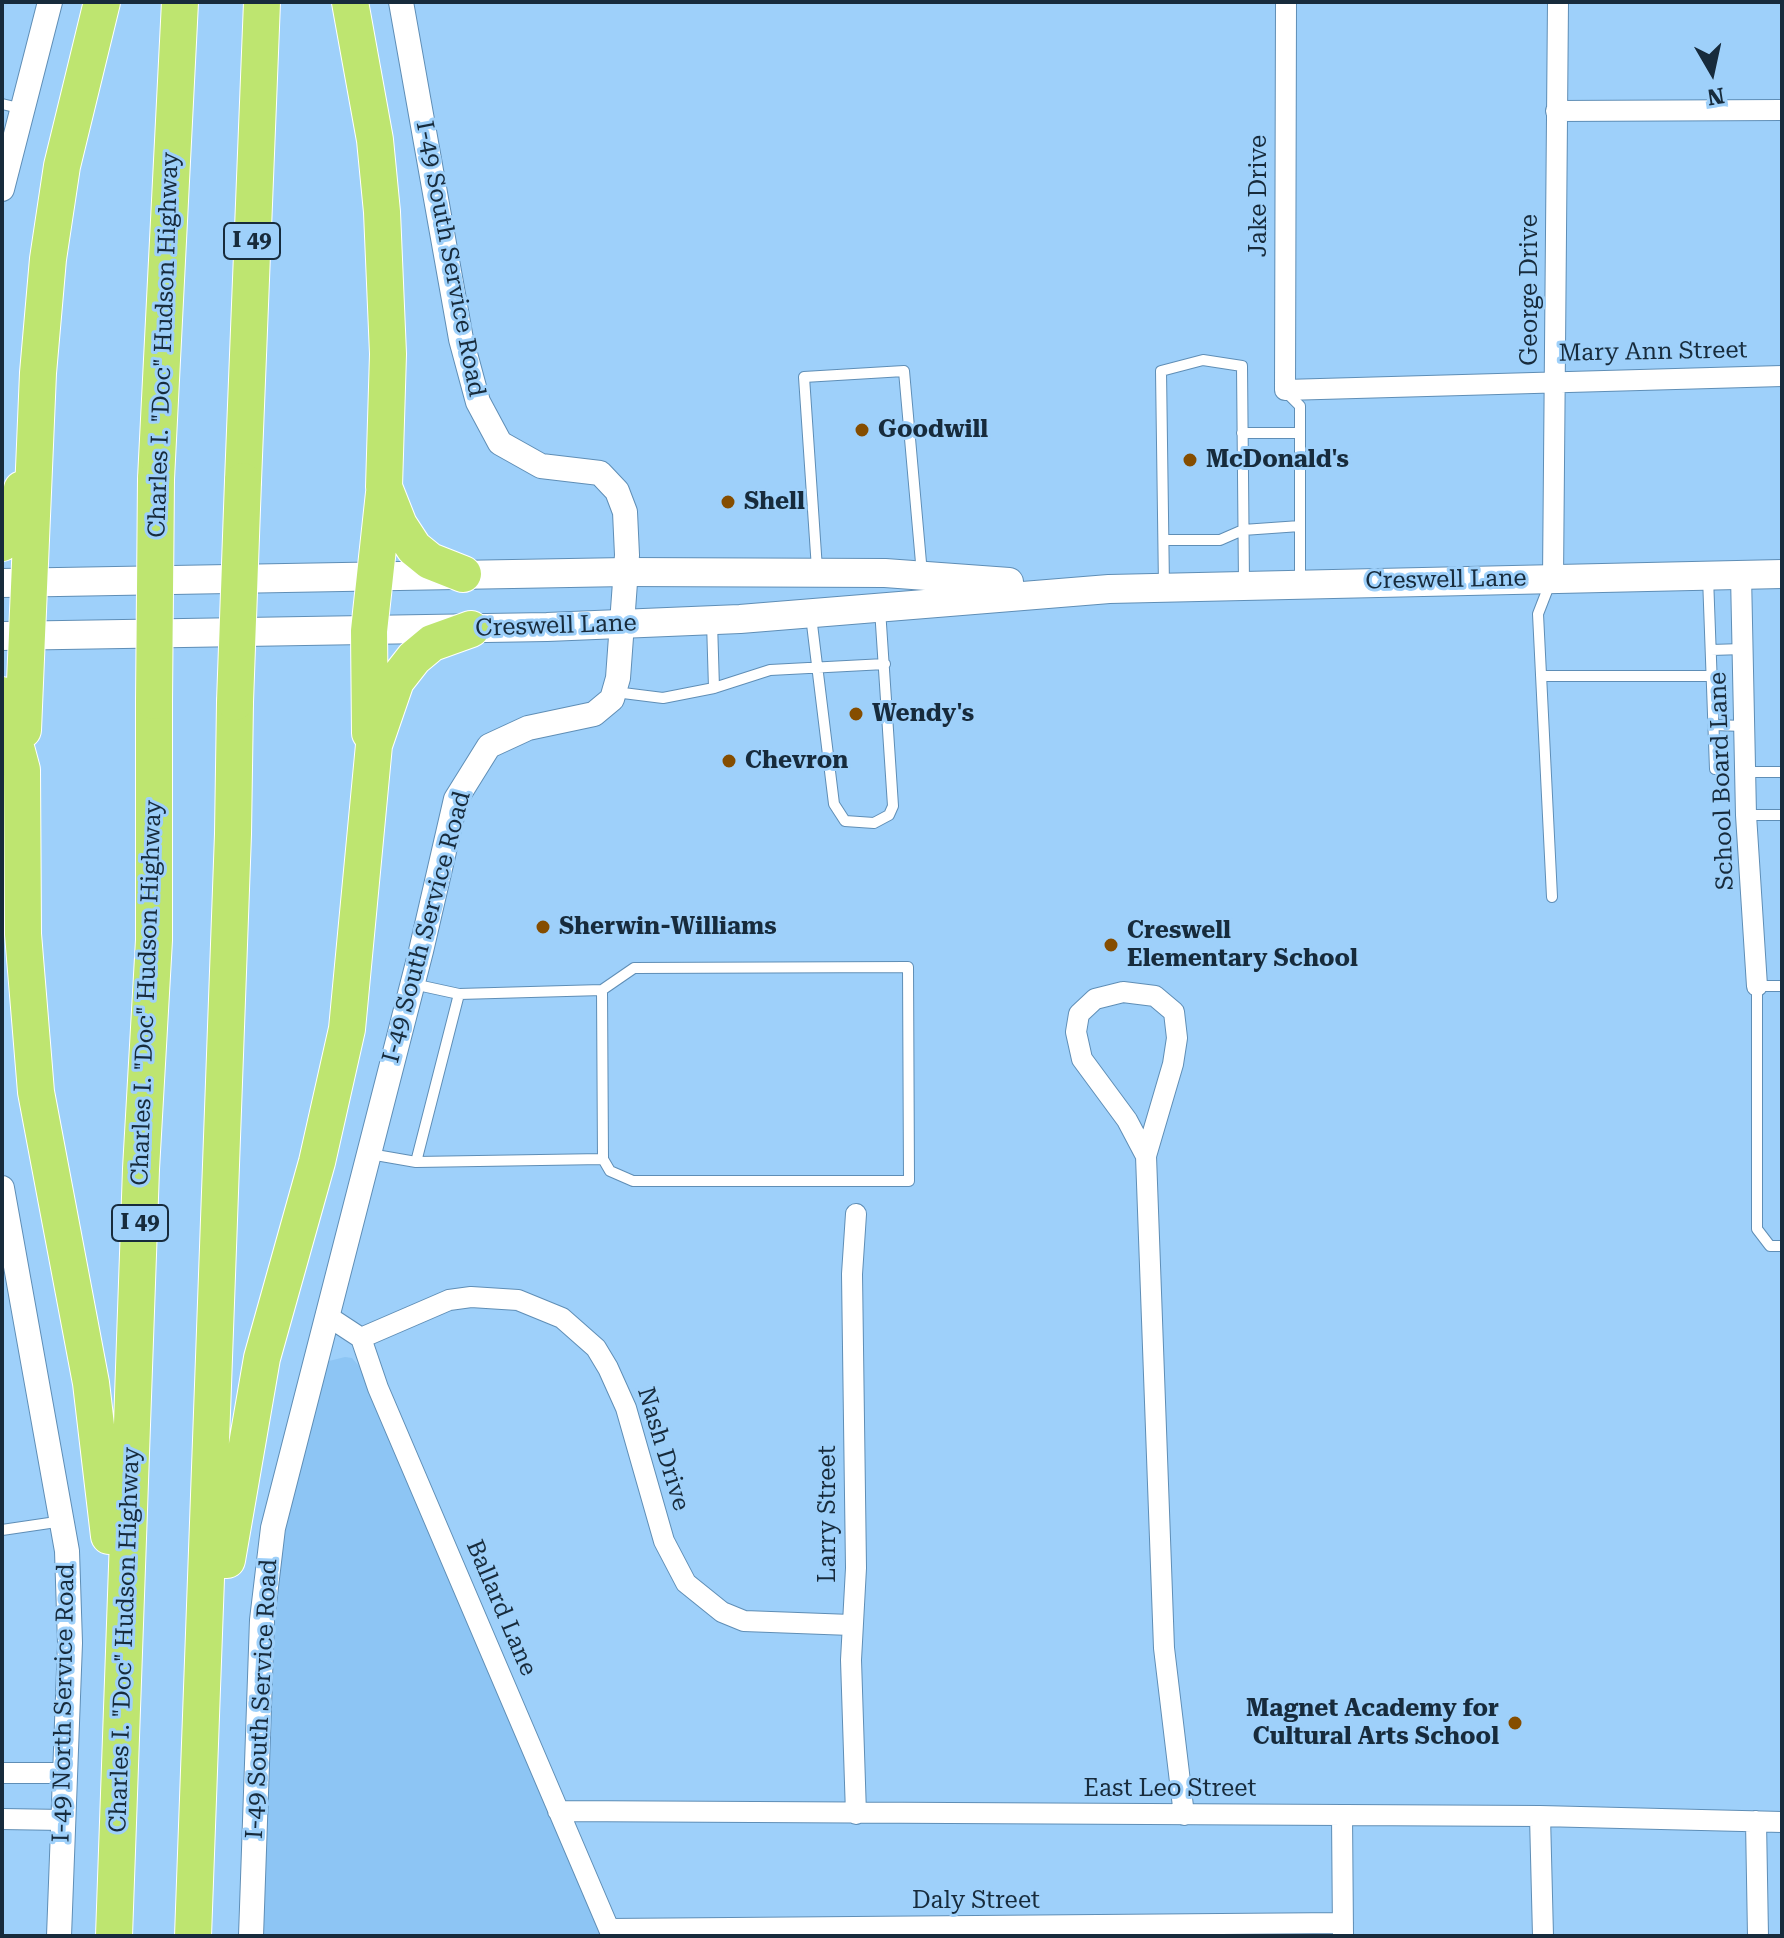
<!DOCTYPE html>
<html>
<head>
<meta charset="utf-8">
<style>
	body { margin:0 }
	#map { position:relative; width:1784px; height:1938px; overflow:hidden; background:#9ed0fa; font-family:"Roboto Serif",serif }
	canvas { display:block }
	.frame { position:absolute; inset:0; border:4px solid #172b3c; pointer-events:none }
	.north { position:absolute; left:1672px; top:32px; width:80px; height:80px; -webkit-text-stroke:6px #9ed0fa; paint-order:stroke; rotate:171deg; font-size:22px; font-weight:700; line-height:32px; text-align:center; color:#172b3c }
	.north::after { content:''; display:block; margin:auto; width:28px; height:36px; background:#172b3c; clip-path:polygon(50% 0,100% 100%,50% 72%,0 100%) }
</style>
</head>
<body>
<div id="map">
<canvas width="1784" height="1938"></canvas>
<div class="frame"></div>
<div class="north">N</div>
</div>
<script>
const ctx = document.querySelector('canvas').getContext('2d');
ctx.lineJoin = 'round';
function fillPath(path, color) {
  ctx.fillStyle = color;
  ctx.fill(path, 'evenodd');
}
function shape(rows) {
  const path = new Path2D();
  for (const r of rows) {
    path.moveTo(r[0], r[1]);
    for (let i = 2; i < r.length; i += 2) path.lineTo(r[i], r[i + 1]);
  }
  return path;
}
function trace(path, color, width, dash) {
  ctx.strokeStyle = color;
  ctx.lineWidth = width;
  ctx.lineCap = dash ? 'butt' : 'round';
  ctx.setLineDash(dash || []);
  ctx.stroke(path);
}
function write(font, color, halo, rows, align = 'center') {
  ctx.font = font + ' "Roboto Serif",serif';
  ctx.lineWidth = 6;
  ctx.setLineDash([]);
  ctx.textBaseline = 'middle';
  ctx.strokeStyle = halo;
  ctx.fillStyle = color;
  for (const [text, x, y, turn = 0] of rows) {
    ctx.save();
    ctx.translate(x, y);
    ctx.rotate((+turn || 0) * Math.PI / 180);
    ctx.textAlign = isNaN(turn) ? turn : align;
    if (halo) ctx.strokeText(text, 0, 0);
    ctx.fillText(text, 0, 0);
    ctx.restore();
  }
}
const built = shape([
	[345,1357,352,1358,359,1366,601,1936,262,1936,277,1568,325,1362]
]);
const service = shape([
	[2,104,23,109],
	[1286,392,1300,406,1300,582],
	[1242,433,1300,433],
	[1164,540,1220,540,1243,530,1300,526],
	[817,569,804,377,904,371,922,574],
	[1708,577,1715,769],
	[1550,583,1538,614,1552,897],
	[1164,587,1161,371,1203,360,1242,366,1244,584],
	[811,616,834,804,845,821,874,823,889,815,893,806,880,609],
	[712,622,714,688],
	[1711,650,1743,649],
	[1541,676,1712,676],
	[615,692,663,698,714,688,770,670,885,664],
	[1713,725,1744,726],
	[1745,772,1782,772],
	[1746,815,1782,815],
	[1782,986,1757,986,1757,1229,1770,1246,1782,1246],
	[602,990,634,968,908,967,909,1181,633,1181,610,1171,603,1159],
	[370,1154,416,1162,459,994,413,984],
	[416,1162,603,1159,602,990,459,994],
	[2,1530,63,1521]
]);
const minor = shape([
	[1286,2,1285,390,1782,376],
	[1556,111,1782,110],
	[1741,575,1746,815,1757,986],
	[1553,578,1558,2],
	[1123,992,1155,996,1174,1012,1177,1038,1173,1064,1146,1156,1127,1120,1082,1059,1076,1032,1079,1014,1095,999,1123,992],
	[1146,1156,1164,1648,1184,1815],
	[856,1214,852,1274,856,1568,851,1660,856,1814],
	[326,1315,361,1338,378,1388,612,1936],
	[361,1338,449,1300,471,1297,518,1300,562,1318,596,1348,608,1368,626,1408,664,1541,686,1583,722,1612,744,1621,851,1625],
	[2,1773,65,1773],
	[558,1811,1540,1816,1782,1822],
	[1342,1815,1343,1935],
	[1540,1816,1543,1936],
	[2,1819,63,1820],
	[1756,1821,1758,1936],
	[609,1929,1343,1923]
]);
const tertiary = shape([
	[2,189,50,2],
	[2,1188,67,1551,70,1643,59,1936],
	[251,1936,262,1620,273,1528,421,951,456,799,489,746,528,728,594,714,612,699,618,678,627,555,625,512,617,491,600,473,541,466,500,443,478,402,461,339,401,2]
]);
const secondary = shape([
	[2,583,626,572,885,573,1009,582],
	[2,636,547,627,740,619,1109,589,1782,574]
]);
const motorway = shape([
	[350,2,375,140,382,212,388,354,384,487,399,525,414,548,430,561,463,574],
	[156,479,180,2],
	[243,481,262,2],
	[2,543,15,518,22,489],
	[2,695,22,770,23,934,36,1092,91,1383,109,1536],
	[23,730,38,373,48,259,62,166,102,2],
	[370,733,369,631,384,493],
	[227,1560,262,1358,317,1162,347,1029,374,745,396,681,414,658,432,643,471,629],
	[114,1936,141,1169,154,940,154,701],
	[193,1936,233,834,235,702]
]);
const motorwayBridge = shape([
	[154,701,156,479],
	[235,702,243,481]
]);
const markers = [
	[862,430,8,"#854d00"],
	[1190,460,8,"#854d00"],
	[728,502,8,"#854d00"],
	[856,714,8,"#854d00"],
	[729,761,8,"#854d00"],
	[543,927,8,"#854d00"],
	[1111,945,8,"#854d00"],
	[1515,1723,8,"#854d00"]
];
const shields = [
	[252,241,56],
	[140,1223,56]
];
const shieldNames = [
	["I 49",252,241],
	["I 49",140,1223]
];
const streetNames = [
	["Jake Drive",1259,196,-90],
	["I-49 South Service Road",450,259,79],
	["George Drive",1530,290,-90],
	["Charles I. \"Doc\" Hudson Highway",164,345,-88],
	["Mary Ann Street",1653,352,-1],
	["Creswell Lane",1446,580,-1],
	["Creswell Lane",556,626,-2],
	["School Board Lane",1722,781,-92],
	["I-49 South Service Road",427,927,-75],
	["Charles I. \"Doc\" Hudson Highway",147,993,-88],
	["Nash Drive",663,1449,73],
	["Larry Street",828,1514,-90],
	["Ballard Lane",501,1608,67],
	["Charles I. \"Doc\" Hudson Highway",125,1640,-88],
	["I-49 South Service Road",262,1699,-87],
	["I-49 North Service Road",64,1703,-89],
	["East Leo Street",1170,1789],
	["Daly Street",976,1901]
];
const poiNames = [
	["Goodwill",878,430],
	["McDonald's",1206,460],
	["Shell",744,502],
	["Wendy's",872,714],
	["Chevron",745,761],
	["Sherwin-Williams",559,927],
	["Creswell",1127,931],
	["Elementary School",1127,959],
	["Magnet Academy for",1499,1709,"right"],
	["Cultural Arts School",1499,1737,"right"]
];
fillPath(built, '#8dc5f4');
trace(service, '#5f8eb6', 12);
trace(minor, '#5f8eb6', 22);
trace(tertiary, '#5f8eb6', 26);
trace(secondary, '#5f8eb6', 30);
trace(motorway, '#fff', 38);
trace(service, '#fff', 10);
trace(minor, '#fff', 20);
trace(tertiary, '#fff', 24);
trace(secondary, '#fff', 28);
trace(motorway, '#bee570', 36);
trace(motorwayBridge, '#fff', 38, []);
trace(motorwayBridge, '#bee570', 36);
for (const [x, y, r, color] of markers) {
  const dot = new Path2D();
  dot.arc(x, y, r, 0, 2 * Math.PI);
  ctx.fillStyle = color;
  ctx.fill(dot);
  trace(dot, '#9ed0fa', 3);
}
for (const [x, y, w] of shields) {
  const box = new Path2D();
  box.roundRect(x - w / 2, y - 18, w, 36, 6);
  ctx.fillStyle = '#9ed0fa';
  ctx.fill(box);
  trace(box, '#172b3c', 2);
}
write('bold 22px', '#172b3c', null, shieldNames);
write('24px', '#172b3c', '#9ed0fa', streetNames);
write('bold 24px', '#172b3c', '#9ed0fa', poiNames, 'left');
</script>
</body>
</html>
